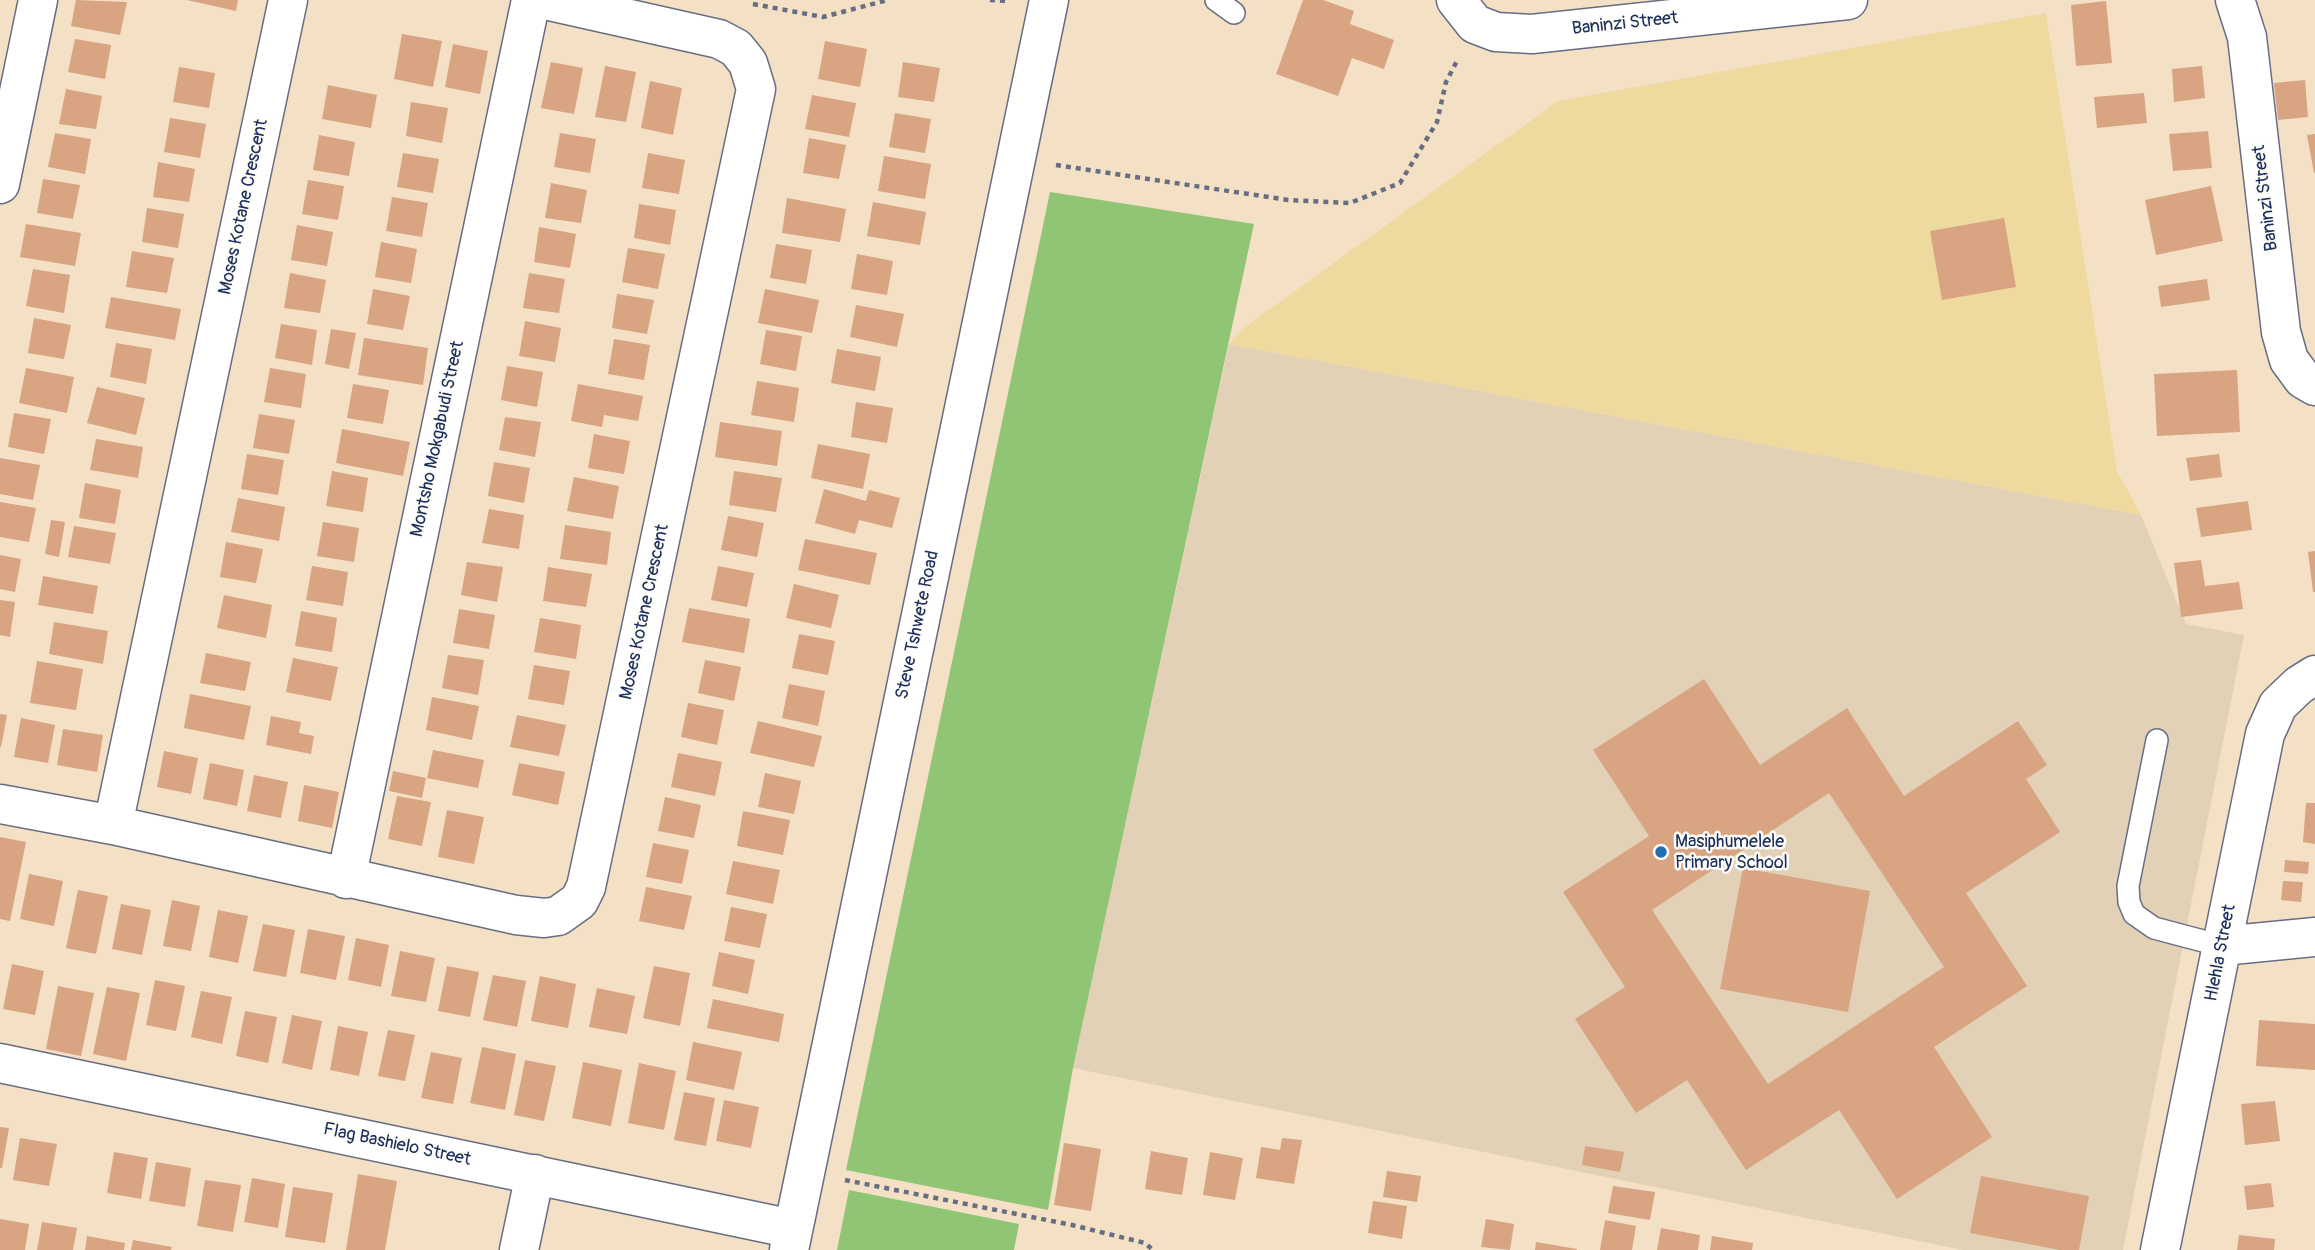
<!DOCTYPE html>
<html>
<head>
<meta charset="utf-8">
<style>
	body { margin:0 }
	canvas { display:block; background:#f4e0c5 }
</style>
</head>
<body>
<canvas width="2315" height="1250"></canvas>
<script>
const ctx = document.querySelector('canvas').getContext('2d');
ctx.lineJoin = 'round';
function fillPath(path, color) {
  ctx.fillStyle = color;
  ctx.fill(path, 'evenodd');
}
function shape(rows) {
  const path = new Path2D();
  for (const r of rows) {
    path.moveTo(r[0], r[1]);
    for (let i = 2; i < r.length; i += 2) path.lineTo(r[i], r[i + 1]);
  }
  return path;
}
function trace(path, color, width, dash) {
  ctx.strokeStyle = color;
  ctx.lineWidth = width;
  ctx.lineCap = dash ? 'butt' : 'round';
  ctx.setLineDash(dash || []);
  ctx.stroke(path);
}
function write(font, color, halo, rows, align = 'center') {
  ctx.font = font + ' Pangolin,sans-serif';
  ctx.lineWidth = 5;
  ctx.setLineDash([]);
  ctx.textBaseline = 'middle';
  ctx.strokeStyle = halo;
  ctx.fillStyle = color;
  for (const [text, x, y, turn = 0] of rows) {
    ctx.save();
    ctx.translate(x, y);
    ctx.rotate((+turn || 0) * Math.PI / 180);
    ctx.textAlign = isNaN(turn) ? turn : align;
    if (halo) ctx.strokeText(text, 0, 0);
    ctx.fillText(text, 0, 0);
    ctx.restore();
  }
}
const built = shape([
	[1229,344,2141,515,2186,624,2244,635,2123,1250,1963,1250,1073,1068]
]);
const green = shape([
	[1050,192,1254,224,1073,1068,1048,1210,846,1170],
	[849,1190,1019,1224,1014,1250,837,1250]
]);
const sand = shape([
	[2046,13,2117,471,2141,515,1229,344,1248,325,1558,101]
]);
const building = shape([
	[76,0,127,2,120,35,71,26],
	[187,0,238,0,236,11],
	[1303,0,1323,0,1354,11,1350,24,1394,40,1384,69,1352,58,1338,96,1276,74],
	[2106,1,2112,63,2076,66,2071,5],
	[402,34,442,41,433,87,394,79],
	[75,39,111,45,105,79,68,72],
	[825,41,867,49,860,87,818,79],
	[453,44,488,51,480,94,445,87],
	[551,62,583,68,574,114,541,108],
	[903,62,940,68,934,102,898,97],
	[605,66,636,72,626,122,595,117],
	[2202,66,2205,98,2174,102,2172,69],
	[179,67,215,73,209,108,173,102],
	[2305,80,2308,117,2278,120,2274,83],
	[650,81,682,88,673,135,641,128],
	[328,85,377,95,371,128,322,119],
	[66,89,102,96,96,129,59,124],
	[2144,93,2147,123,2097,128,2094,97],
	[812,95,856,103,849,137,805,129],
	[411,102,448,108,442,143,406,136],
	[895,113,931,119,925,153,889,147],
	[170,118,206,124,200,158,164,152],
	[2208,131,2212,168,2173,171,2169,134],
	[55,133,91,139,85,174,48,167],
	[560,133,596,139,590,173,554,167],
	[2315,134,2315,173,2314,173,2307,135],
	[319,135,355,142,349,176,313,170],
	[809,138,846,145,839,179,803,173],
	[403,153,439,159,433,193,397,187],
	[648,153,685,160,679,194,642,188],
	[884,156,931,164,925,199,878,191],
	[158,162,195,169,189,202,153,197],
	[43,179,80,185,73,219,37,213],
	[308,180,344,186,338,220,302,214],
	[551,183,587,190,581,223,545,218],
	[2211,186,2223,241,2156,255,2145,200],
	[392,197,428,203,422,237,386,231],
	[787,198,846,209,840,242,782,233],
	[873,202,926,212,920,245,867,236],
	[639,204,676,210,670,245,634,238],
	[147,208,184,214,178,248,142,242],
	[2004,218,2016,287,1942,300,1930,231],
	[26,224,81,233,75,266,20,257],
	[297,225,333,232,327,266,291,260],
	[539,227,576,234,570,268,534,262],
	[381,242,417,249,411,283,375,277],
	[776,244,812,250,806,284,770,278],
	[628,248,665,254,658,289,622,282],
	[132,251,174,258,167,293,126,287],
	[857,254,893,261,887,295,851,289],
	[33,269,70,275,64,313,26,306],
	[290,273,326,280,320,313,284,308],
	[529,273,565,279,559,313,523,308],
	[2207,279,2210,300,2161,307,2158,286],
	[373,289,410,296,403,330,367,324],
	[765,289,819,300,812,333,758,323],
	[617,294,654,300,647,334,612,328],
	[111,297,181,309,175,340,105,328],
	[856,305,904,314,897,347,850,337],
	[34,318,71,325,64,359,28,353],
	[525,321,561,328,555,362,519,356],
	[281,324,317,330,312,365,275,358],
	[331,329,356,333,349,369,325,364],
	[766,330,802,336,796,371,760,364],
	[364,338,428,348,423,385,358,375],
	[614,339,650,345,644,380,608,374],
	[116,343,152,349,146,384,110,377],
	[837,349,881,357,875,391,831,383],
	[507,366,543,372,537,407,501,400],
	[26,368,74,377,67,413,19,403],
	[270,368,306,374,301,408,264,402],
	[2237,370,2240,432,2157,436,2154,374],
	[757,381,799,388,794,422,751,415],
	[353,384,389,390,383,424,347,418],
	[578,384,643,396,638,421,604,415,602,427,571,421],
	[97,387,145,398,136,435,87,423],
	[856,402,893,408,887,443,851,437],
	[14,413,51,419,44,454,8,447],
	[259,414,295,420,289,454,253,448],
	[505,417,541,422,535,457,499,450],
	[720,422,782,431,777,466,715,457],
	[342,429,410,442,403,476,336,463],
	[594,434,630,441,624,474,588,468],
	[96,439,143,447,138,478,90,470],
	[818,444,870,454,863,489,811,478],
	[247,454,284,460,278,495,241,489],
	[2219,454,2222,477,2190,481,2186,458],
	[0,458,40,465,33,500,0,494],
	[494,462,530,468,524,503,488,496],
	[332,471,368,478,363,512,326,506],
	[734,471,782,478,776,512,729,505],
	[574,477,619,486,613,519,567,511],
	[85,483,121,490,115,524,79,518],
	[824,489,866,501,869,490,900,498,892,528,859,520,855,534,815,523],
	[238,498,285,507,279,541,231,532],
	[2248,501,2252,530,2201,537,2196,508],
	[0,502,36,508,29,542,0,537],
	[489,509,524,515,519,549,482,543],
	[728,516,764,523,757,557,721,550],
	[51,520,65,522,59,557,45,554],
	[323,522,359,528,354,562,317,556],
	[565,525,611,532,607,565,560,559],
	[74,526,116,533,110,564,68,557],
	[805,539,877,553,870,585,798,570],
	[226,542,263,549,256,583,220,577],
	[2315,551,2315,592,2313,592,2308,552],
	[0,555,21,559,15,592,0,589],
	[2201,560,2205,586,2239,582,2243,609,2181,617,2174,563],
	[467,562,503,567,497,602,461,595],
	[312,566,348,572,343,606,306,600],
	[718,566,754,573,747,607,711,600],
	[548,567,592,574,586,607,543,601],
	[43,576,98,586,93,614,38,605],
	[794,584,839,595,831,628,786,618],
	[224,595,272,605,266,638,217,628],
	[0,600,15,602,10,637,0,635],
	[689,608,750,619,744,653,682,642],
	[459,609,495,615,489,649,453,643],
	[301,611,337,618,332,652,295,646],
	[540,618,581,625,576,659,534,652],
	[54,622,108,631,103,664,49,654],
	[799,634,835,641,828,675,792,668],
	[206,653,251,662,245,691,200,683],
	[448,655,484,660,478,695,442,688],
	[293,658,338,667,331,701,286,692],
	[705,660,741,667,734,701,698,693],
	[37,661,83,669,76,710,30,703],
	[534,665,570,671,564,705,528,699],
	[1704,679,1760,765,1847,708,1904,796,2018,721,2047,765,2026,779,2060,832,1966,893,2027,986,1934,1047,1992,1137,1897,1199,1839,1110,1746,1170,1687,1080,1636,1113,1575,1019,1625,987,1563,892,1649,836,1593,750],
	[1829,793,1944,967,1768,1084,1652,910],
	[789,684,825,691,818,726,782,718],
	[190,694,251,706,244,740,184,728],
	[432,697,479,706,472,740,426,730],
	[688,703,724,710,717,745,681,737],
	[0,714,7,715,1,747,0,747],
	[517,715,566,725,559,756,510,747],
	[271,716,301,722,299,733,314,736,311,754,266,745],
	[21,718,55,725,48,763,14,757],
	[758,721,822,736,814,767,750,753],
	[63,729,103,735,97,772,57,765],
	[433,750,484,760,478,788,427,778],
	[164,751,198,758,191,794,157,787],
	[678,753,722,762,715,796,671,787],
	[210,763,244,770,237,806,203,799],
	[519,763,565,772,558,805,512,795],
	[393,771,426,778,422,798,389,791],
	[765,773,801,781,794,814,758,807],
	[254,775,288,782,281,818,247,811],
	[304,785,339,792,332,828,298,821],
	[397,796,431,802,422,846,388,839],
	[665,797,701,805,694,838,658,831],
	[2306,803,2315,803,2315,844,2303,842],
	[447,810,484,817,474,864,438,857],
	[743,811,790,820,783,855,737,846],
	[0,837,26,842,10,921,0,919],
	[653,843,689,850,682,884,646,877],
	[2285,860,2309,862,2308,874,2284,872],
	[733,861,780,870,773,904,726,894],
	[1743,868,1870,891,1848,1012,1720,989],
	[29,874,63,881,54,926,20,919],
	[2283,881,2303,882,2301,902,2281,900],
	[646,887,692,896,684,930,639,921],
	[78,890,108,896,96,954,66,948],
	[172,900,200,906,191,951,163,946],
	[121,904,151,910,142,955,112,949],
	[731,907,767,914,760,948,724,941],
	[218,910,248,916,238,963,209,957],
	[263,924,295,930,286,977,253,971],
	[308,929,345,936,336,980,300,973],
	[356,938,389,945,381,987,348,980],
	[400,951,435,958,426,1002,391,996],
	[719,952,755,960,748,994,712,986],
	[12,964,44,971,35,1015,3,1009],
	[447,966,479,972,470,1017,438,1011],
	[654,966,690,973,680,1026,643,1018],
	[493,975,526,981,517,1027,483,1020],
	[540,976,576,984,568,1028,531,1021],
	[155,980,185,986,176,1031,146,1025],
	[58,986,94,993,81,1056,46,1049],
	[107,987,140,993,126,1061,93,1054],
	[597,988,635,996,627,1034,589,1027],
	[201,991,232,997,222,1044,191,1037],
	[713,999,784,1014,779,1042,707,1028],
	[245,1011,277,1017,268,1063,236,1056],
	[292,1015,322,1021,312,1070,282,1063],
	[2259,1020,2315,1024,2315,1070,2256,1066],
	[338,1026,368,1032,359,1076,330,1070],
	[388,1030,415,1035,405,1081,378,1076],
	[693,1042,742,1052,734,1090,686,1080],
	[482,1047,516,1054,505,1110,470,1103],
	[431,1052,462,1058,453,1104,421,1098],
	[525,1060,556,1066,544,1121,514,1115],
	[583,1062,622,1070,611,1126,572,1118],
	[639,1063,676,1071,664,1130,628,1123],
	[684,1092,715,1098,706,1146,674,1140],
	[724,1100,759,1107,751,1148,716,1141],
	[2275,1101,2280,1141,2245,1145,2241,1104],
	[0,1127,9,1128,2,1168,0,1168],
	[20,1138,57,1144,49,1186,13,1180],
	[1282,1138,1302,1140,1294,1184,1256,1178,1261,1147,1280,1150],
	[1064,1143,1101,1149,1091,1211,1054,1205],
	[1585,1146,1624,1152,1620,1172,1582,1165],
	[1151,1151,1188,1158,1182,1195,1145,1189],
	[114,1152,148,1158,141,1199,107,1193],
	[1210,1152,1243,1158,1235,1200,1203,1195],
	[156,1162,191,1168,185,1207,149,1201],
	[1387,1171,1421,1176,1417,1202,1383,1197],
	[358,1174,397,1181,385,1250,346,1250],
	[1981,1176,2089,1196,2079,1250,2060,1250,1970,1233],
	[252,1178,285,1184,278,1228,244,1222],
	[205,1180,241,1185,233,1232,197,1226],
	[2271,1183,2274,1207,2247,1210,2244,1186],
	[1613,1186,1655,1192,1650,1220,1608,1213],
	[293,1187,333,1193,325,1243,285,1237],
	[1373,1201,1407,1206,1402,1239,1368,1233],
	[0,1219,29,1224,25,1250,0,1250],
	[1486,1219,1514,1224,1510,1250,1481,1247],
	[1605,1220,1636,1226,1632,1250,1600,1250],
	[42,1222,77,1228,73,1250,37,1250],
	[1661,1228,1700,1235,1698,1250,1657,1250],
	[2239,1235,2275,1239,2274,1250,2237,1250],
	[87,1236,125,1243,124,1250,85,1250],
	[1712,1236,1753,1243,1752,1250,1710,1250],
	[133,1240,172,1247,171,1250,131,1250],
	[1536,1242,1577,1249,1577,1250,1535,1250]
]);
const path = shape([
	[990,0,1008,1],
	[753,4,823,17,888,0],
	[1056,165,1288,200,1350,203,1400,183,1437,122,1446,82,1458,59],
	[845,1180,1072,1225,1145,1243,1153,1250]
]);
const lane = shape([
	[1216,0,1234,13],
	[2157,740,2128,886,2129,902,2134,914,2154,928,2222,946]
]);
const street = shape([
	[1456,0,1475,24,1496,32,1532,34,1848,0],
	[2235,0,2247,37,2281,332,2289,360,2303,379,2315,386],
	[0,184,38,0],
	[0,804,113,825,516,915,544,918,558,916,579,901,586,887,756,89,748,63,736,48,719,39,545,0],
	[113,825,288,0],
	[346,879,531,0],
	[2222,946,2315,937],
	[0,1063,793,1229],
	[519,1250,535,1174],
	[789,1250,1049,0],
	[2160,1250,2265,734,2278,705,2299,685,2315,675]
]);
const markers = [
	[1661,852,7,"#1f6fb2"]
];
const streetNames = [
	["Baninzi Street",1625,24,-6],
	["Baninzi Street",2266,198,-97],
	["Moses Kotane Crescent",244,207,-78],
	["Montsho Mokgabudi Street",438,439,-78],
	["Moses Kotane Crescent",645,612,-78],
	["Steve Tshwete Road",918,625,-78],
	["Hlehla Street",2221,953,-79],
	["Flag Bashielo Street",397,1145,12]
];
const poiNames = [
	["Masiphumelele",1675,842],
	["Primary School",1675,863]
];
fillPath(built, '#e2d1b6');
fillPath(green, '#91c576');
fillPath(sand, '#eeda9e');
fillPath(building, '#d8a482');
trace(lane, '#676d82', 24);
trace(street, '#676d82', 41);
trace(path, '#676d82', 4.5, [5, 5]);
trace(lane, '#fff', 21);
trace(street, '#fff', 38);
for (const [x, y, r, color] of markers) {
  const dot = new Path2D();
  dot.arc(x, y, r, 0, 2 * Math.PI);
  ctx.fillStyle = color;
  ctx.fill(dot);
  trace(dot, '#fdfcf7', 2.5);
}
write('18px', '#1b2f5e', '#fdfcf7', streetNames);
write('18px', '#1b2f5e', '#fdfcf7', poiNames, 'left');
</script>
</body>
</html>
